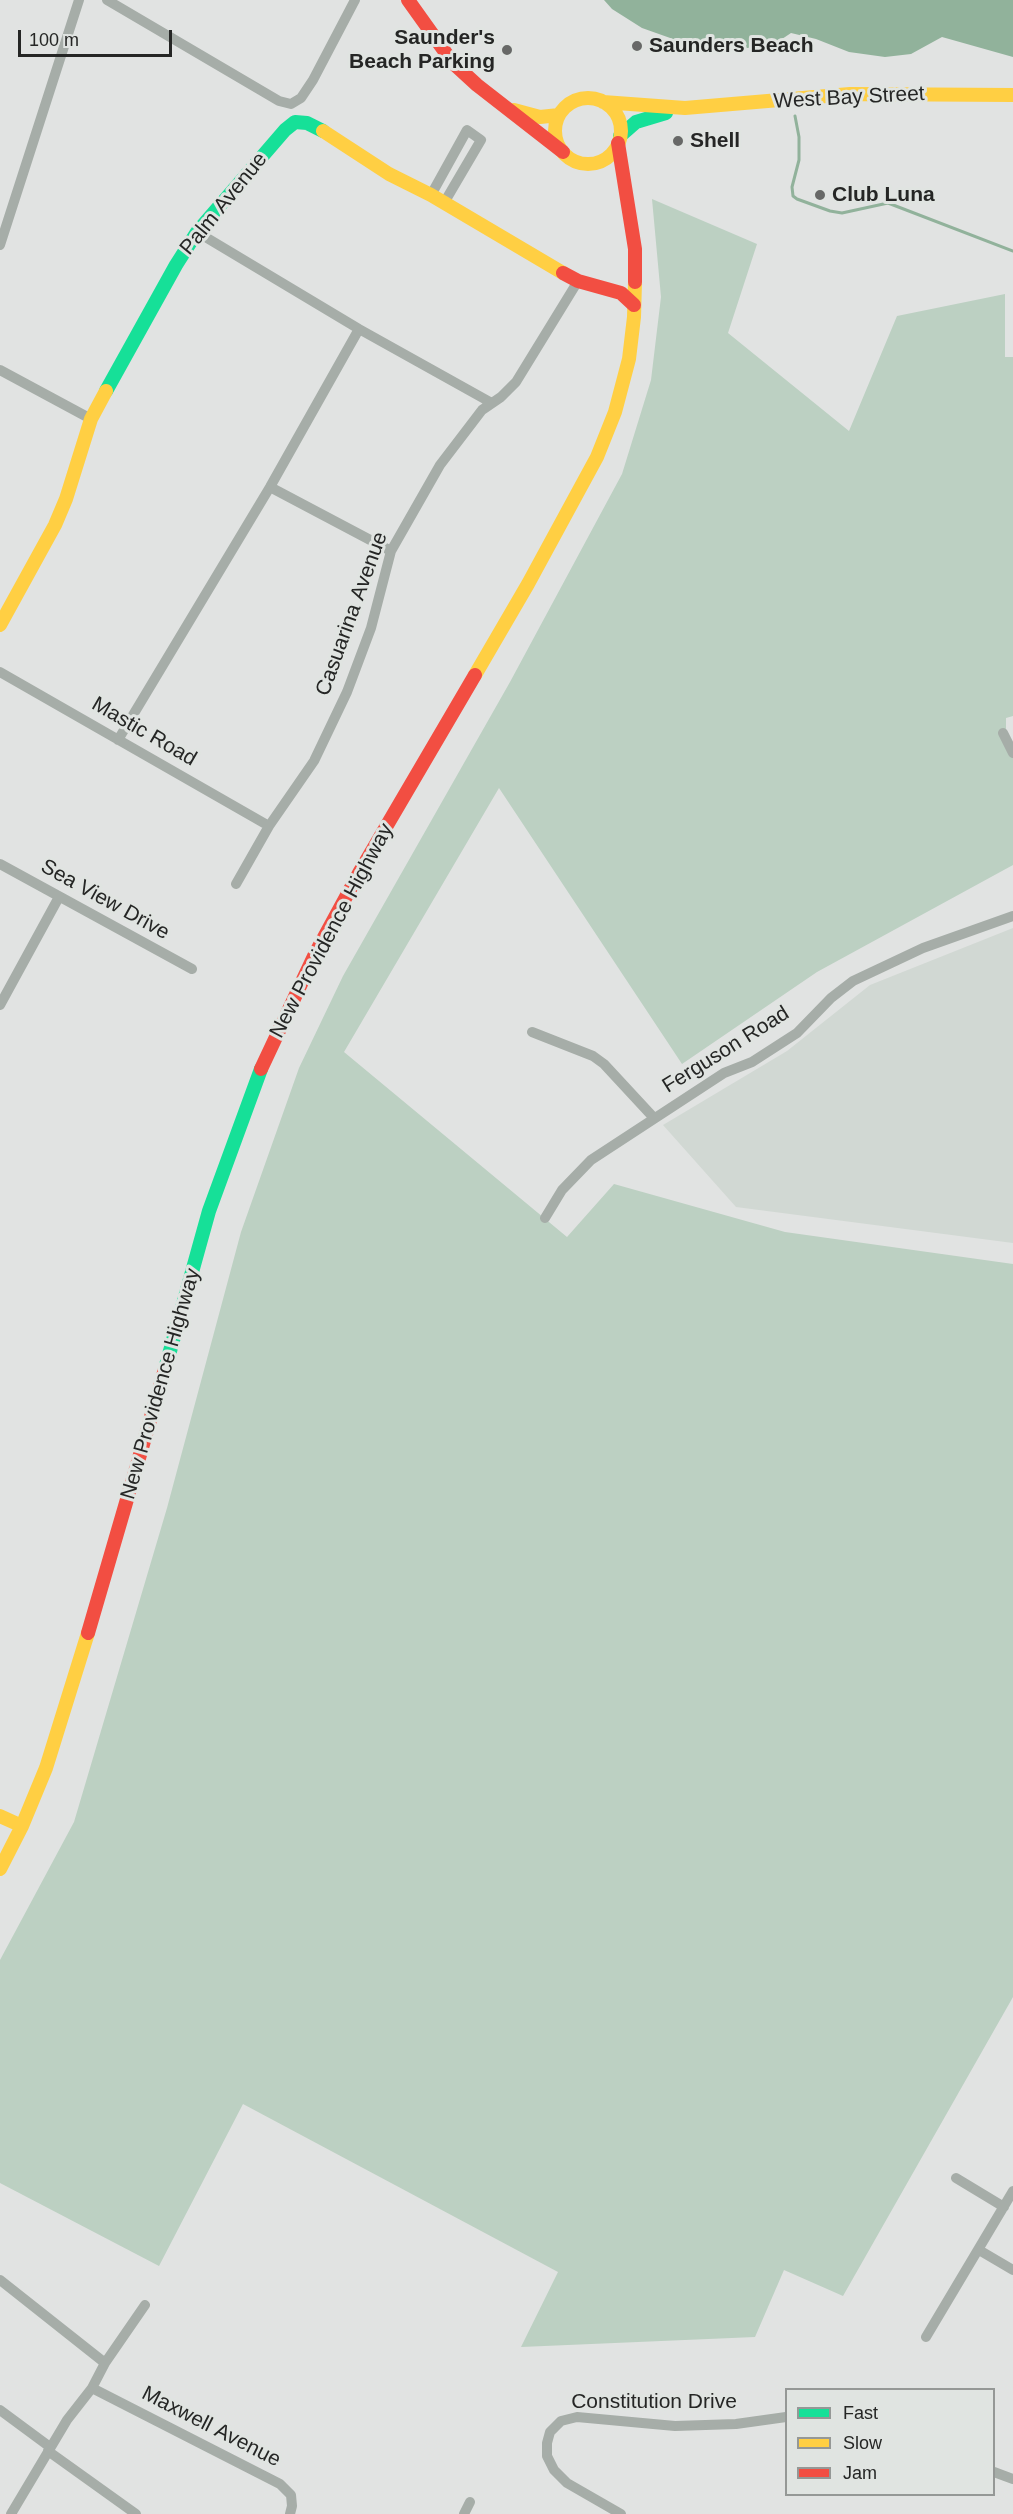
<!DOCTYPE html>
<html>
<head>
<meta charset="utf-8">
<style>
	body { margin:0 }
	#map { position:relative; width:1013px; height:2514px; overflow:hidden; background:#e1e3e2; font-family:Arial,sans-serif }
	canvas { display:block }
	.legend { position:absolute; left:785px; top:2388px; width:210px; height:108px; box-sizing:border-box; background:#e0e4e1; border:2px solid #959896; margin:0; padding:8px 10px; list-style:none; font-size:18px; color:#252625 }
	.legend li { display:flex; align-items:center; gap:12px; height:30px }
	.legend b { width:30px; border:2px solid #959896 }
	.scale { position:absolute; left:18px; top:30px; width:154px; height:27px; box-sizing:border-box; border:3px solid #252625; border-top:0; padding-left:8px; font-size:18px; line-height:21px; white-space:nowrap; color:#252625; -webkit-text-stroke:4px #e0e4e1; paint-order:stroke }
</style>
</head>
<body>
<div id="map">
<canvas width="1013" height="2514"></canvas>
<ul class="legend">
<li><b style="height:8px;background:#16e098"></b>Fast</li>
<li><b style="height:8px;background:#ffcf43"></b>Slow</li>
<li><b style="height:8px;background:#f24e42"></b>Jam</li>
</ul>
<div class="scale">100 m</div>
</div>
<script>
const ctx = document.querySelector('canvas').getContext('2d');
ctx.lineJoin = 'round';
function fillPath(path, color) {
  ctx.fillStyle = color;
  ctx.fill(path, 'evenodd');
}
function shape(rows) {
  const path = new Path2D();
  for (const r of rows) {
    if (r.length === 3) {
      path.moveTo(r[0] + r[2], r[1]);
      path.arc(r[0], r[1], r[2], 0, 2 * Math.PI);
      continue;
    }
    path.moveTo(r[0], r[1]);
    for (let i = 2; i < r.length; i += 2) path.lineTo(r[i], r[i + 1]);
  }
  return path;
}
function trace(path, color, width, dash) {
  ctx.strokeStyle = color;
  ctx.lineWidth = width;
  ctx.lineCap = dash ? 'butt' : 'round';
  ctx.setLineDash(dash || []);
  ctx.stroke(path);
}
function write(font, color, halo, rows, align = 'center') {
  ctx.font = font + ' Arial,sans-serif';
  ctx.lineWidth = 6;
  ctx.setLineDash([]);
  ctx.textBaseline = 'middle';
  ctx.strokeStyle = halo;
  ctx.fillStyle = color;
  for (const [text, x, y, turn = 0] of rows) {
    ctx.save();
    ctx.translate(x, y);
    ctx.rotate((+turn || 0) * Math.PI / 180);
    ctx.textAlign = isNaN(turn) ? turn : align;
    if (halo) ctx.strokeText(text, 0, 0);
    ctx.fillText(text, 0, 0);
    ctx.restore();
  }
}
const built = shape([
	[1013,928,1013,1243,736,1207,663,1125,787,1051,870,985]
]);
const green = shape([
	[652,199,757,244,728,333,849,431,897,316,1005,294,1005,357,1013,357,1013,716,1006,718,1006,737,1013,752,1013,865,817,972,682,1064,499,788,344,1052,567,1237,614,1184,785,1232,1013,1264,1013,1997,843,2296,784,2270,755,2337,521,2347,558,2272,243,2104,159,2266,0,2183,0,1960,74,1822,167,1508,241,1232,299,1068,343,976,510,682,622,474,651,380,661,297]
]);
const water = shape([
	[604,0,1013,0,1013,57,942,37,911,54,885,57,849,52,816,39,791,33,776,43,730,51,673,39,642,28,612,9]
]);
const stream = shape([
	[795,116,799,137,799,160,792,187,793,196,797,199,830,211,842,213,888,203,1013,251]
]);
const street = shape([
	[107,0,279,101,291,104,301,98,313,80,355,0],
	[431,195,467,130,481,140,444,203],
	[197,232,359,329,490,402],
	[0,245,79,0],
	[0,370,91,419],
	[270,487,391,551],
	[0,672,269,826],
	[1003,733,1013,753],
	[118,740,270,487,359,329],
	[0,864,192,969],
	[236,884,269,826,314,761,347,692,371,628,391,551,440,465,482,410,501,397,516,382,578,281],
	[0,1005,59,897],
	[532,1032,593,1056,604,1064,654,1118],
	[545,1218,562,1190,591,1160,724,1073,752,1062,797,1033,831,998,853,981,923,948,1013,916],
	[956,2178,1004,2207],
	[979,2250,1013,2270],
	[0,2280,105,2363],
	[926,2337,1013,2191],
	[92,2388,280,2484,291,2495,292,2506,290,2514],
	[0,2410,50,2447],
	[48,2451,136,2514],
	[994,2472,1013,2479],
	[11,2514,67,2420,92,2388,105,2363,145,2305],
	[464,2514,470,2502],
	[621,2514,567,2483,554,2470,547,2456,547,2443,550,2432,561,2421,577,2417,675,2426,736,2424,786,2417]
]);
const fast = shape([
	[620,136,636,122,666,113],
	[106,391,176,265,197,232,285,130,295,122,307,123,323,131],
	[165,1369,209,1211,261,1069]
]);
const slow = shape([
	[588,131,33],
	[603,102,685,108,850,94,1013,95],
	[514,110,540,117,559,115],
	[323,131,389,174,431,195,563,273],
	[0,625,55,525,66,499,91,419,106,391],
	[475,675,528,584,597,457,615,412,629,359,634,317,635,282],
	[0,1816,22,1826],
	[0,1869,22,1826,46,1768,88,1633]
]);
const jam = shape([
	[408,0,453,63,477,85,563,152],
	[618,143,635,249,635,282],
	[563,273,578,281,621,293,634,305],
	[261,1069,316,952,359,873,475,675],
	[88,1633,165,1369]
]);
const markers = [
	[637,46,6,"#676867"],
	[507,50,6,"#676867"],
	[678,141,6,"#676867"],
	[820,195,6,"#676867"]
];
const poiNames = [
	["Saunder's",495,38,"right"],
	["Beach Parking",495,62,"right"],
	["Saunders Beach",649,46],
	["Shell",690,141],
	["Club Luna",832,195]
];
const streetNames = [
	["West Bay Street",849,98,-3],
	["Palm Avenue",224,204,-51],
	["Casuarina Avenue",352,614,-70],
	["Mastic Road",144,732,30],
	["Sea View Drive",105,900,29],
	["New Providence Highway",332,931,-62],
	["Ferguson Road",726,1050,-32],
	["New Providence Highway",161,1384,-74],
	["Constitution Drive",654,2402],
	["Maxwell Avenue",211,2427,27]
];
fillPath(built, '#d1d8d3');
fillPath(green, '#bcd0c2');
fillPath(water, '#91b29b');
trace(stream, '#91b29b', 3);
trace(street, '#a6ada8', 10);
trace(fast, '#16e098', 14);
trace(slow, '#ffcf43', 14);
trace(jam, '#f24e42', 14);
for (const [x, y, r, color] of markers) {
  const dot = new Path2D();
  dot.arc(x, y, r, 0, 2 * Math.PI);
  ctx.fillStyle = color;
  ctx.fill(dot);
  trace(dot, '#e0e4e1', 2);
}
write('bold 21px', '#252625', '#e0e4e1', poiNames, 'left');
write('21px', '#252625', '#e0e4e1', streetNames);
</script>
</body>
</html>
